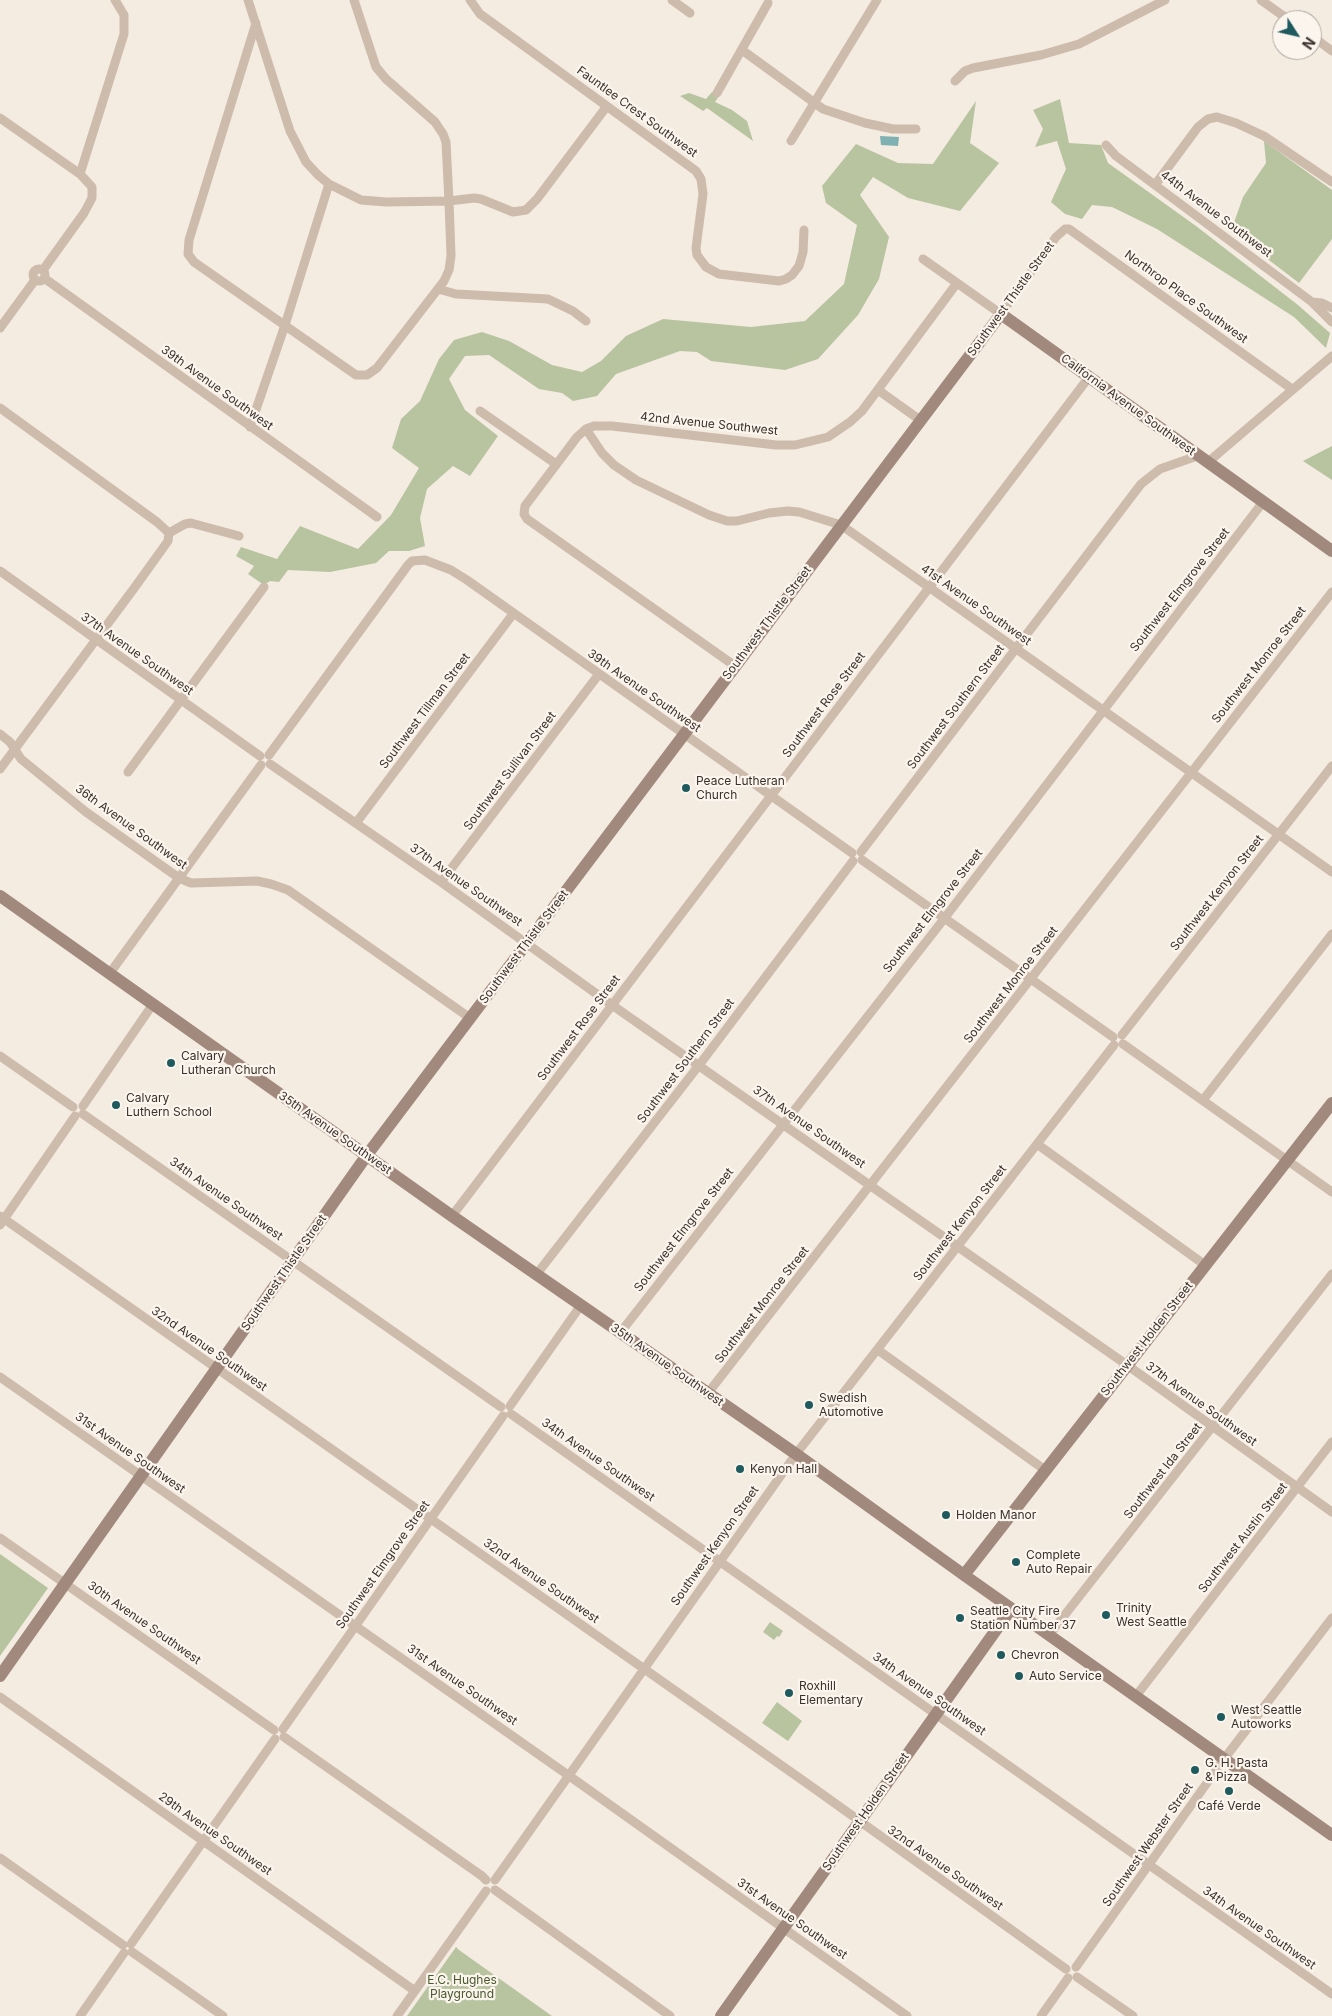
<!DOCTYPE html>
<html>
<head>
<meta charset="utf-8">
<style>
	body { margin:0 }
	#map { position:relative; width:1332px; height:2016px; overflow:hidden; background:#f4ebe1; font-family:Inter,sans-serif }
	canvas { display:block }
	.north { position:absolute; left:1272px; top:10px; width:50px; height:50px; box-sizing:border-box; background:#fbf5ee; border:1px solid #aea6a0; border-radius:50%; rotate:125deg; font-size:14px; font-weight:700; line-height:20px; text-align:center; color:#3b302b }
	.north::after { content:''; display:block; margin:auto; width:18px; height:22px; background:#1f5a5e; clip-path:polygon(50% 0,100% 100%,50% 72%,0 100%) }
</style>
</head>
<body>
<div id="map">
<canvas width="1332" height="2016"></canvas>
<div class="north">N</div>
</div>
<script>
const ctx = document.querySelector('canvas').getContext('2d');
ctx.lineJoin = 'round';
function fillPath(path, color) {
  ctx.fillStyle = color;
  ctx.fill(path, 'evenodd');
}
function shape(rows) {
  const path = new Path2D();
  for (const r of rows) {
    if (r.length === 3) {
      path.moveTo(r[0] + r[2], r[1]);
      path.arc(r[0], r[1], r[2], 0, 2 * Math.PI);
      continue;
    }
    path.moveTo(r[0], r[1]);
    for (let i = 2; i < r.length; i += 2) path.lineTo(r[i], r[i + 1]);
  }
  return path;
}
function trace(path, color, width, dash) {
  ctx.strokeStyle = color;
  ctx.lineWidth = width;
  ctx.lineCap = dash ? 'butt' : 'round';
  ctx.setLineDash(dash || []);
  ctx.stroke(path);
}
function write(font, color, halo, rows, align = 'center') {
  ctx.font = font + ' Inter,sans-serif';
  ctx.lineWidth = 4.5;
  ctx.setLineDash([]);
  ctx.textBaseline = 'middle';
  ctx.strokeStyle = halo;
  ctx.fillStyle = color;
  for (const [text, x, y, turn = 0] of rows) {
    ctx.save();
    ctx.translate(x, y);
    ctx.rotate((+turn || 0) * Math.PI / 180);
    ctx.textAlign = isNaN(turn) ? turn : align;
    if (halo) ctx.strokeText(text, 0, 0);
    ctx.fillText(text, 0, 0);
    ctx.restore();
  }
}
const green = shape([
	[712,92,719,96,715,102,732,110,747,121,753,141,707,108,703,111,680,96,689,93,706,99],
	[1060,99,1069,143,1101,145,1108,163,1196,226,1298,305,1330,333,1326,348,1294,317,1157,229,1112,207,1092,205,1082,219,1065,214,1051,202,1066,169,1057,141,1035,147,1043,129,1033,110],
	[976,101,970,143,999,163,960,211,908,198,873,177,860,195,889,237,879,279,858,315,818,359,785,370,711,361,697,352,680,351,616,374,597,396,573,401,562,393,539,389,489,355,465,356,449,379,465,410,498,436,470,476,453,466,427,489,420,518,425,546,409,551,389,551,376,563,330,572,288,570,279,582,270,581,264,585,248,574,254,566,236,556,241,547,277,559,300,526,358,549,391,515,419,468,392,448,401,419,420,401,439,359,454,340,482,332,509,341,552,365,582,372,601,361,626,336,663,319,751,327,805,321,844,284,857,225,826,203,822,186,856,144,898,163,933,164],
	[1264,141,1332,190,1332,239,1299,283,1231,231,1243,197,1266,163],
	[1332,446,1332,480,1303,461],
	[0,1554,48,1588,0,1656],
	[770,1622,783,1631,779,1637,777,1636,774,1640,763,1632],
	[777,1702,802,1721,788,1741,762,1723],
	[456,1947,459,1950,552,2016,407,2016]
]);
const water = shape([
	[880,136,899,137,898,146,881,145]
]);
const street = shape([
	[248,0,290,131,306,162,318,175,329,184,361,200,386,202,449,201,446,142,443,134,435,122,386,79,376,67,354,0],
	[470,0,480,14,487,19,696,171,701,179,703,194,696,248,697,255,706,267,719,274,779,281,786,279,792,275,799,266,803,252,804,230],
	[672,0,690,13],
	[1261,0,1289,20],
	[256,23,189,240,188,254,194,262,356,375,367,375,377,368,444,281,449,270,451,256,449,201,474,198,481,199,513,212,526,210,537,199,607,106],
	[1312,36,1332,51],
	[742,50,823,109,865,123,893,129,916,129],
	[955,81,965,71,973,68,1041,55,1079,44,1165,0],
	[717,93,768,3],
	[0,118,80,174],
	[791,141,877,0],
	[1106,145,1116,156,1312,302,1322,303,1332,308],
	[1155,185,1198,127,1208,119,1217,117,1236,123,1264,136,1332,182],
	[923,259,1001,314,1056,237,1065,229,1069,229,1292,389],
	[39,275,6],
	[43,270,84,213,92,198,92,187,80,174,124,34,124,15,115,0],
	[44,278,377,517],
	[438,289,456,294,548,299,573,311,586,321],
	[1312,302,1332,322],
	[0,328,35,280],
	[878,390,920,420],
	[0,408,157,522,169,533],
	[480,411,556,464],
	[250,427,285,325,329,184],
	[586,429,602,453,614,465,636,480,709,515,727,521,737,521,769,513,788,511,799,512,841,525,1332,872],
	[1207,463,1332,356],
	[169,533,185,524,191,523,239,536],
	[0,571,260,756],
	[735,666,527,519,524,514,525,506,577,437,586,429,594,426,612,426,776,445,795,445,828,437,850,422,862,411,957,283],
	[0,734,10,742,21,759,86,812,179,878,191,883,257,881,271,884,288,890,470,1018],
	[269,755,408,565,412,561,425,560,451,570,467,580,852,853],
	[270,764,441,882,612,1005,1127,1365,1332,1512],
	[0,769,135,587,168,541,169,533],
	[128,772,264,587],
	[356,823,513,614],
	[861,852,1141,484,1160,469,1197,456],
	[862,860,1113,1037],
	[441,882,599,674],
	[110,973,261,765],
	[1122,1035,1332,766],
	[1123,1044,1332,1192],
	[0,1056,73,1107],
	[1203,1100,1332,934],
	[83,1106,153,1004],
	[83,1114,501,1407],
	[1037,1144,1205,1265],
	[0,1216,815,1789,1066,1969],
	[452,1216,1089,377],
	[0,1225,75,1116],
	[536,1275,703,1060,853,861],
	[620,1333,940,924,1263,502],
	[878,1350,1045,1470],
	[0,1377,568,1775,907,2016],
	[708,1393,1332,592],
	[510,1406,581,1305],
	[511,1414,1332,1994],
	[0,1538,274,1730],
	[1049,1635,1332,1274],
	[1136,1696,1332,1442],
	[0,1697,415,1991],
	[283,1729,503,1416],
	[284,1737,482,1876,486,1880],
	[0,1858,123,1945],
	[495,1880,796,1454,1114,1045],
	[495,1890,670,2016],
	[131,1944,275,1739],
	[132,1952,223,2016],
	[1076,1967,1224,1759,1332,1618],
	[1077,1977,1133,2016],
	[80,2016,124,1953],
	[397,2016,486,1891],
	[1041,2016,1068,1978]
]);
const secondary = shape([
	[0,896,452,1216,796,1454,964,1575,1332,1835],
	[964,1575,1332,1103],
	[0,1676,367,1155,1001,314,1332,551],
	[721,2016,1011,1609]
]);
const markers = [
	[686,788,5,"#1f5a5e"],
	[171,1063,5,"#1f5a5e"],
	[116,1105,5,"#1f5a5e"],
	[809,1405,5,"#1f5a5e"],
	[740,1469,5,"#1f5a5e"],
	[946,1515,5,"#1f5a5e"],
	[1016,1562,5,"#1f5a5e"],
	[1106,1615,5,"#1f5a5e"],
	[960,1618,5,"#1f5a5e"],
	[1001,1655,5,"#1f5a5e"],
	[1019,1676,5,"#1f5a5e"],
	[789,1693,5,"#1f5a5e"],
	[1221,1717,5,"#1f5a5e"],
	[1195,1770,5,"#1f5a5e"],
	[1229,1791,5,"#1f5a5e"]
];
const streetNames = [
	["Fauntlee Crest Southwest",637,112,36],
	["44th Avenue Southwest",1216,214,37],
	["Northrop Place Southwest",1186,297,36],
	["Southwest Thistle Street",1011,299,-54],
	["39th Avenue Southwest",217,388,36],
	["California Avenue Southwest",1128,405,36],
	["42nd Avenue Southwest",709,424,6],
	["Southwest Elmgrove Street",1180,590,-52],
	["41st Avenue Southwest",976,605,35],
	["Southwest Thistle Street",767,623,-53],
	["37th Avenue Southwest",137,654,35],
	["Southwest Monroe Street",1259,665,-52],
	["39th Avenue Southwest",644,691,35],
	["Southwest Rose Street",824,705,-53],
	["Southwest Southern Street",956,707,-53],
	["Southwest Tillman Street",425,711,-53],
	["Southwest Sullivan Street",510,771,-53],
	["36th Avenue Southwest",131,827,36],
	["37th Avenue Southwest",466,885,35],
	["Southwest Kenyon Street",1217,893,-52],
	["Southwest Elmgrove Street",933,911,-52],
	["Southwest Thistle Street",524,947,-53],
	["Southwest Monroe Street",1011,985,-52],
	["Southwest Rose Street",579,1028,-53],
	["Southwest Southern Street",686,1061,-53],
	["37th Avenue Southwest",809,1127,35],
	["35th Avenue Southwest",335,1133,35],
	["34th Avenue Southwest",226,1199,35],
	["Southwest Kenyon Street",960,1223,-52],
	["Southwest Elmgrove Street",684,1230,-52],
	["Southwest Thistle Street",284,1273,-55],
	["Southwest Monroe Street",762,1305,-52],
	["Southwest Holden Street",1147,1339,-52],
	["32nd Avenue Southwest",209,1349,35],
	["35th Avenue Southwest",667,1365,35],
	["37th Avenue Southwest",1201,1404,36],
	["31st Avenue Southwest",130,1453,35],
	["34th Avenue Southwest",598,1460,35],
	["Southwest Ida Street",1163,1471,-52],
	["Southwest Austin Street",1243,1538,-52],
	["Southwest Kenyon Street",715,1546,-55],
	["Southwest Elmgrove Street",383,1565,-55],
	["32nd Avenue Southwest",541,1581,35],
	["30th Avenue Southwest",144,1623,35],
	["31st Avenue Southwest",462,1685,35],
	["34th Avenue Southwest",929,1694,35],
	["Southwest Holden Street",866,1812,-55],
	["29th Avenue Southwest",215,1834,35],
	["Southwest Webster Street",1148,1845,-55],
	["32nd Avenue Southwest",945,1868,35],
	["31st Avenue Southwest",792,1919,35],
	["34th Avenue Southwest",1259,1928,35]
];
const poiNames = [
	["Peace Lutheran",696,781],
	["Church",696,795],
	["Calvary",181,1056],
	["Lutheran Church",181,1070],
	["Calvary",126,1098],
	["Luthern School",126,1112],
	["Swedish",819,1398],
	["Automotive",819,1412],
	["Kenyon Hall",750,1469],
	["Holden Manor",956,1515],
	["Complete",1026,1555],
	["Auto Repair",1026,1569],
	["Trinity",1116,1608],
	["West Seattle",1116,1622],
	["Seattle City Fire",970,1611],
	["Station Number 37",970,1625],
	["Chevron",1011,1655],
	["Auto Service",1029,1676],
	["Roxhill",799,1686],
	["Elementary",799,1700],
	["West Seattle",1231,1710],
	["Autoworks",1231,1724],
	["G. H. Pasta",1205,1763],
	["& Pizza",1205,1777],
	["Café Verde",1229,1806,"center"]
];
const parkNames = [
	["E.C. Hughes",462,1980],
	["Playground",462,1994]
];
fillPath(green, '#b8c4a0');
fillPath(water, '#7fb0b2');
trace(street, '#cdbbac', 9);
trace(secondary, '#a18a7d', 12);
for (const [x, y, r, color] of markers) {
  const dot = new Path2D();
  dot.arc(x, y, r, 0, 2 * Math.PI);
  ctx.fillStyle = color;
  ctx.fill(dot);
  trace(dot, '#fbf5ee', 2);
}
write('12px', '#3b302b', '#fbf5ee', streetNames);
write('12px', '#3b302b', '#fbf5ee', poiNames, 'left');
write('12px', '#4a5a2e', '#fbf5ee', parkNames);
</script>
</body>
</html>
